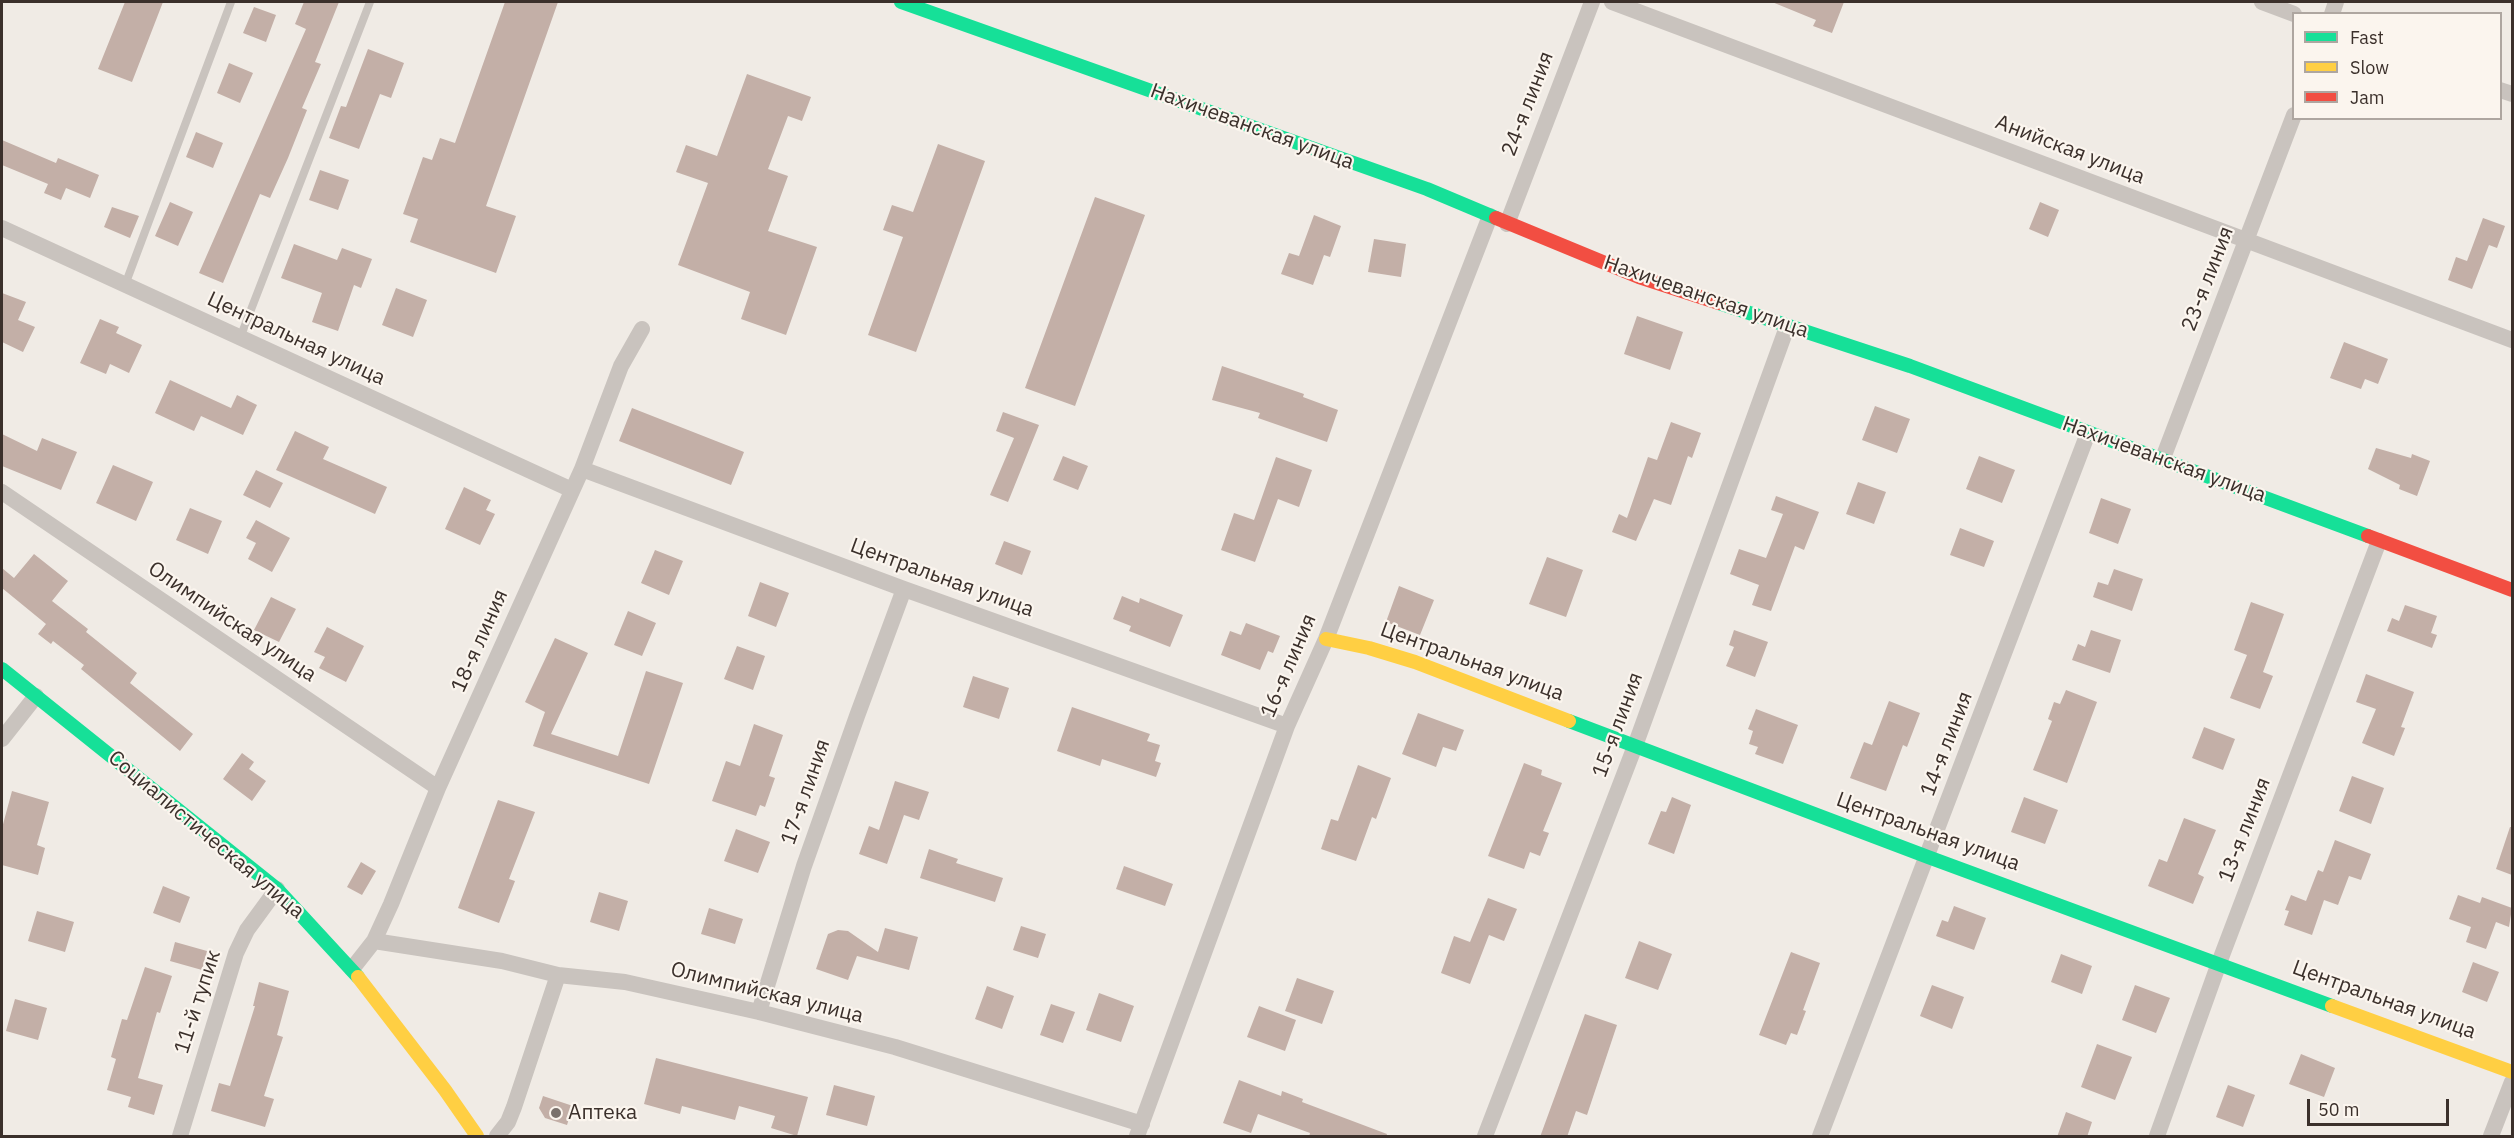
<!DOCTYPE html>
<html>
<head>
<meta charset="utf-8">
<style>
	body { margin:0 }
	#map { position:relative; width:2514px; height:1138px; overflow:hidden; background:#f0ebe5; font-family:"IBM Plex Sans",sans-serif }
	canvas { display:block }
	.frame { position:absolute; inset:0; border:3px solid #3b302b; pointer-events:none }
	.legend { position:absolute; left:2292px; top:12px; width:210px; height:108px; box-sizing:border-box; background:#fbf5ee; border:2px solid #aea6a0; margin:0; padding:8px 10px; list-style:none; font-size:18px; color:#3b302b }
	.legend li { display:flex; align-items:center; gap:12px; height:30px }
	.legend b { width:30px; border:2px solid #aea6a0 }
	.scale { position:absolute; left:2307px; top:1099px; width:142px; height:27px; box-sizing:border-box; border:3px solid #3b302b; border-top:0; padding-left:8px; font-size:18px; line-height:21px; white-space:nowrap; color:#3b302b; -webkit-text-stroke:4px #fbf5ee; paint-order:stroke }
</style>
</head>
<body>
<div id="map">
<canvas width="2514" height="1138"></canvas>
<div class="frame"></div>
<ul class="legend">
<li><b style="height:8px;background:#16e098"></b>Fast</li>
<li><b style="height:8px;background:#ffcf43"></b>Slow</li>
<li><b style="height:8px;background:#f24e42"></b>Jam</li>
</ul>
<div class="scale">50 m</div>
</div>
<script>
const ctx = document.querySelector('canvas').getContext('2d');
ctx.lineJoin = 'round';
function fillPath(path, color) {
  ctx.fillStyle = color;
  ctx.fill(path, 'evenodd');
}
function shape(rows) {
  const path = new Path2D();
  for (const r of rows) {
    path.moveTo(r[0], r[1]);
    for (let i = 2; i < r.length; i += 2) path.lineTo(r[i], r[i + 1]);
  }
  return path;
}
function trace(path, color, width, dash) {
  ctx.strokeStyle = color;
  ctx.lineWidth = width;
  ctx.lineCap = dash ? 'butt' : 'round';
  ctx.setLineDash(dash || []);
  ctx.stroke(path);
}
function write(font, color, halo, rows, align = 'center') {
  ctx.font = font + ' "IBM Plex Sans",sans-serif';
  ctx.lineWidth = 4.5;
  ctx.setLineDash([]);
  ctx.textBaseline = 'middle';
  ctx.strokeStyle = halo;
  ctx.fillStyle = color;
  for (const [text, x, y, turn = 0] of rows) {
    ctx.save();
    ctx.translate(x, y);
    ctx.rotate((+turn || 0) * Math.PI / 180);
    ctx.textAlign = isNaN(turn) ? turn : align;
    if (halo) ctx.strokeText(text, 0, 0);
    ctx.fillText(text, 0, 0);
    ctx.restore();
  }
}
const building = shape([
	[125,2,163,2,132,82,98,69],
	[304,2,339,2,315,62,321,64,302,108,307,110,288,158,270,198,260,194,223,283,199,273,306,29,295,24],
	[505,2,558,2,486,206,516,216,496,273,410,242,418,219,403,214,423,157,432,160,440,138,455,143],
	[1772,2,1844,2,1832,33,1813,26,1816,20],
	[254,7,276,15,266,42,243,33],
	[368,49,404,63,391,98,380,94,359,149,329,138,341,106,346,107],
	[229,63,253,73,240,103,217,93],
	[747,74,811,97,802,121,788,116,768,169,788,176,768,231,817,247,786,335,741,319,750,292,678,265,708,183,676,172,686,145,717,156],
	[196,132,223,143,213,168,186,157],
	[2,140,56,163,58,158,99,175,90,198,66,188,61,200,44,193,48,184,2,165],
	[938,144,985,161,916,352,868,335,903,237,883,230,892,205,913,212],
	[320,170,349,180,338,210,309,200],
	[1095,197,1145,215,1075,406,1025,388],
	[170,202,193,212,178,246,155,236],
	[2040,202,2059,210,2048,237,2029,229],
	[112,207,139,216,130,238,104,227],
	[1314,215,1341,226,1330,257,1324,255,1313,285,1281,274,1289,253,1299,256],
	[2483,218,2505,226,2497,248,2489,245,2472,289,2448,280,2456,257,2467,261],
	[1374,239,1406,244,1401,277,1368,272],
	[294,244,337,260,342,248,372,259,361,288,354,285,338,331,312,322,322,293,281,278],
	[396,288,427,300,413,337,382,325],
	[2,293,26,302,18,320,35,327,23,352,2,342],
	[1637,316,1683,332,1670,370,1624,354],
	[100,319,119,327,116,333,142,345,129,373,110,364,106,374,80,363],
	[2344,342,2388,359,2378,384,2365,379,2361,389,2330,378],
	[1222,366,1304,394,1303,397,1338,410,1327,442,1258,418,1260,413,1212,400],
	[170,380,231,408,237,395,257,405,243,435,201,416,194,431,155,413],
	[1875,406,1910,419,1897,453,1862,440],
	[632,408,744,452,731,485,619,441],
	[1003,412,1039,425,1008,502,990,495,1014,438,996,431],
	[1671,422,1701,433,1692,458,1688,456,1671,505,1654,499,1636,541,1612,532,1619,514,1627,518,1648,457,1657,460],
	[295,431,329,447,323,459,387,487,375,514,276,470],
	[2,434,37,451,42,438,77,452,61,490,2,466],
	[2376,448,2411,458,2412,454,2430,461,2417,496,2399,489,2400,485,2368,469],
	[1063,456,1088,466,1078,490,1053,480],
	[1979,456,2015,470,2002,503,1966,489],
	[1276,457,1312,470,1299,507,1278,499,1255,562,1221,550,1234,513,1254,520],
	[113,465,153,482,136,521,96,503],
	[256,470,283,483,270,508,243,495],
	[1858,482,1886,492,1874,524,1846,514],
	[464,487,491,500,486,510,495,514,480,545,445,529],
	[1776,496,1819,512,1804,550,1795,546,1771,611,1752,605,1759,585,1730,574,1739,549,1766,558,1783,514,1771,510],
	[2101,498,2131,509,2118,544,2089,533],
	[190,508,222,521,208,554,176,540],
	[256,520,290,538,272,572,248,559,256,543,246,538],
	[1960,528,1994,541,1984,567,1950,555],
	[1004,541,1031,551,1022,575,995,564],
	[655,550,683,561,669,595,641,583],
	[34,554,68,581,52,601,88,629,86,632,137,673,130,683,193,734,180,751,81,669,84,665,53,641,51,644,38,634,46,624,2,588,2,568,14,578],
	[1547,557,1583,570,1566,617,1529,604],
	[2114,569,2143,579,2132,611,2093,597,2098,582,2108,585],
	[760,582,789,593,776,627,748,616],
	[1399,586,1434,600,1420,635,1386,622],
	[1122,596,1139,603,1140,598,1183,615,1170,647,1129,631,1131,626,1113,619],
	[271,597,296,609,279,642,254,630],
	[2251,602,2284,614,2263,672,2273,676,2260,709,2230,698,2247,655,2234,650],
	[2405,605,2437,616,2431,633,2437,635,2432,648,2387,631,2392,618,2399,621],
	[628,611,656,623,642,656,614,645],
	[1246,623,1280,636,1273,653,1268,651,1260,670,1221,655,1230,631,1241,635],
	[327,627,364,646,346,682,319,668,325,657,314,652],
	[1734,630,1768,642,1755,677,1726,666,1734,647,1729,645],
	[2091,630,2121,640,2110,673,2072,660,2078,644,2085,647],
	[555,638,588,653,551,734,618,756,646,671,683,683,649,784,533,746,545,712,525,702],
	[737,646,765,656,753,690,724,679],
	[2366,674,2414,692,2401,727,2405,728,2394,756,2362,743,2376,709,2356,702],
	[973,676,1009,688,999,719,963,707],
	[2066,690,2097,702,2067,783,2033,770,2052,721,2048,719,2054,702,2060,704],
	[1889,701,1920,713,1907,747,1903,745,1886,791,1850,778,1864,742,1872,745],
	[1072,707,1150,734,1147,741,1160,745,1155,761,1161,763,1156,777,1102,759,1100,766,1057,751],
	[1756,709,1798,725,1783,764,1755,754,1758,747,1749,744,1753,731,1748,729],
	[1418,713,1464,730,1456,751,1443,747,1436,767,1402,754],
	[754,724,783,735,769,776,775,778,765,807,760,805,756,816,712,801,726,761,740,766],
	[2204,727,2235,739,2223,770,2192,758],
	[242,753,254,762,249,769,266,781,252,801,223,779],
	[1524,763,1542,770,1541,775,1562,783,1543,831,1549,833,1540,856,1530,852,1524,869,1488,856],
	[1358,765,1391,778,1376,819,1372,817,1356,861,1321,849,1331,819,1338,821],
	[2352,776,2384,788,2371,824,2339,811],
	[895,781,929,792,919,820,904,815,887,864,859,854,869,826,879,830],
	[12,791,49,802,37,845,45,848,38,875,2,865,2,828],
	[1672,797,1691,805,1674,854,1648,844,1661,811,1666,812],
	[2024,797,2058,810,2045,844,2011,832],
	[498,800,535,812,509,879,515,881,499,923,458,908],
	[2184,818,2216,830,2198,874,2204,877,2193,904,2148,886,2159,859,2167,862],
	[2510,827,2512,827,2512,875,2496,869],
	[736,829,770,842,758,873,724,861],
	[2335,840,2371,854,2361,880,2349,876,2338,905,2324,900,2312,935,2284,925,2289,911,2285,910,2291,895,2306,901,2318,870,2323,872],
	[929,849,958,859,956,863,1003,878,995,902,920,878],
	[361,862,376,871,362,895,347,887],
	[1124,866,1173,884,1165,906,1116,889],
	[163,886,190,897,180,923,153,913],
	[599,892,628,901,619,931,590,922],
	[2458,895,2480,903,2482,897,2512,908,2509,927,2496,922,2486,949,2466,942,2471,927,2449,919],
	[1488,898,1517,909,1504,941,1489,935,1470,984,1441,973,1454,936,1470,942],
	[1954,906,1986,918,1974,950,1936,936,1942,920,1948,922],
	[709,908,743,919,735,944,701,934],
	[37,911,74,922,65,952,28,941],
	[1021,926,1046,934,1038,958,1013,950],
	[885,928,918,937,909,970,857,956,848,980,816,969,828,934,838,930,848,931,878,952],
	[1639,941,1672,954,1658,990,1625,978],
	[175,942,207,951,202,970,170,961],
	[1791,952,1820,963,1803,1010,1806,1011,1797,1035,1791,1033,1786,1045,1759,1035],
	[2061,954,2092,966,2082,994,2051,982],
	[2473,962,2499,972,2487,1002,2462,992],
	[145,967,172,976,160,1013,157,1012,138,1078,163,1085,154,1115,128,1107,131,1097,107,1090,116,1059,111,1057,122,1019,127,1020],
	[1297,978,1334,991,1322,1024,1285,1011],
	[259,982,289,991,277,1035,283,1037,264,1096,274,1099,265,1127,211,1111,219,1083,230,1086,255,1006,253,1006],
	[1932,985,1964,997,1952,1029,1920,1016],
	[2135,985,2170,998,2156,1033,2122,1020],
	[987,986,1014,996,1002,1029,975,1019],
	[1099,993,1134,1006,1121,1042,1086,1030],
	[15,999,47,1008,38,1040,6,1031],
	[1051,1004,1075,1012,1063,1043,1040,1035],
	[1259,1006,1296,1020,1285,1051,1247,1037],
	[1585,1014,1617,1025,1587,1115,1576,1111,1567,1137,1540,1137],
	[2097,1044,2132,1057,2115,1100,2081,1087],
	[2301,1054,2335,1068,2324,1097,2289,1084],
	[656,1058,808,1097,797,1136,771,1128,775,1116,739,1106,735,1120,682,1106,680,1114,644,1104],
	[1239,1080,1281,1096,1282,1091,1303,1099,1302,1102,1387,1134,1386,1137,1309,1137,1310,1133,1258,1114,1251,1133,1223,1123],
	[834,1085,875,1096,867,1126,826,1115],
	[2228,1085,2255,1095,2243,1127,2216,1117],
	[543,1096,573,1106,567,1125,545,1118,539,1108],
	[2066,1112,2092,1122,2087,1137,2057,1137]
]);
const lane = shape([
	[125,285,231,2],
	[240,338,370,2]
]);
const street = shape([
	[1612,2,2512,340],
	[2262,2,2294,14],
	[2332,14,2336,2],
	[2500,90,2512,94],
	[1507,224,1592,2],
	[2,228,572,490],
	[2163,458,2294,115],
	[582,469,904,589,1287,726],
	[2,492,438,788],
	[2,739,36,696],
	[374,941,502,961,558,975,625,982,759,1012,895,1047,1142,1124],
	[352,969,374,941,391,904,438,788,582,469,621,366,642,329],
	[759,1012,804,866,857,716,904,589],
	[180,1136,236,953,247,930,277,889],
	[497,1136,508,1122,514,1107,558,975],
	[1137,1136,1287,726,1326,639,1490,216],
	[1485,1136,1635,746,1787,327],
	[1820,1136,2088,433],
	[2157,1136,2219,963,2379,541],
	[2491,1136,2512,1082]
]);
const fast = shape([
	[901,2,1427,189,1496,218],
	[1719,303,1910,366,2368,536],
	[2,669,277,889,358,977],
	[1569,721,1928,857,2332,1006]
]);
const slow = shape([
	[1326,639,1369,648,1415,662,1569,721],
	[358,977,445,1090,477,1136],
	[2332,1006,2512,1072]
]);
const jam = shape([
	[1496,218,1639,277,1719,303],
	[2368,536,2512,590]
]);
const markers = [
	[556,1113,6,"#7a716c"]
];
const streetNames = [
	["24-я линия",1528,104,-69],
	["Нахичеванская улица",1252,127,20],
	["Анийская улица",2070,150,21],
	["23-я линия",2208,279,-69],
	["Нахичеванская улица",1706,297,19],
	["Центральная улица",296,339,25],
	["Нахичеванская улица",2164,460,20],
	["Центральная улица",942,578,20],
	["Олимпийская улица",232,622,34],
	["18-я линия",480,641,-66],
	["Центральная улица",1472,662,20],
	["16-я линия",1289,666,-67],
	["15-я линия",1618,725,-70],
	["14-я линия",1947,744,-69],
	["17-я линия",806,792,-71],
	["13-я линия",2245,830,-69],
	["Центральная улица",1928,832,20],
	["Социалистическая улица",206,835,40],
	["Олимпийская улица",767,993,14],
	["Центральная улица",2384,1000,20],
	["11-й тупик",198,1002,-72]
];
const poiNames = [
	["Аптека",568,1113]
];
fillPath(building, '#c3afa7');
trace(lane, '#c9c3be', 8);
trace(street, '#c9c3be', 16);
trace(fast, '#16e098', 14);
trace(slow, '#ffcf43', 14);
trace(jam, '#f24e42', 14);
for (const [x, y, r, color] of markers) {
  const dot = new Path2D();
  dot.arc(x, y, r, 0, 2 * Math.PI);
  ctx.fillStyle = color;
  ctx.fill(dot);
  trace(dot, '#fbf5ee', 2);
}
write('21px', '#3b302b', '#fbf5ee', streetNames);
write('21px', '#3b302b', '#fbf5ee', poiNames, 'left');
</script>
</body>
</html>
